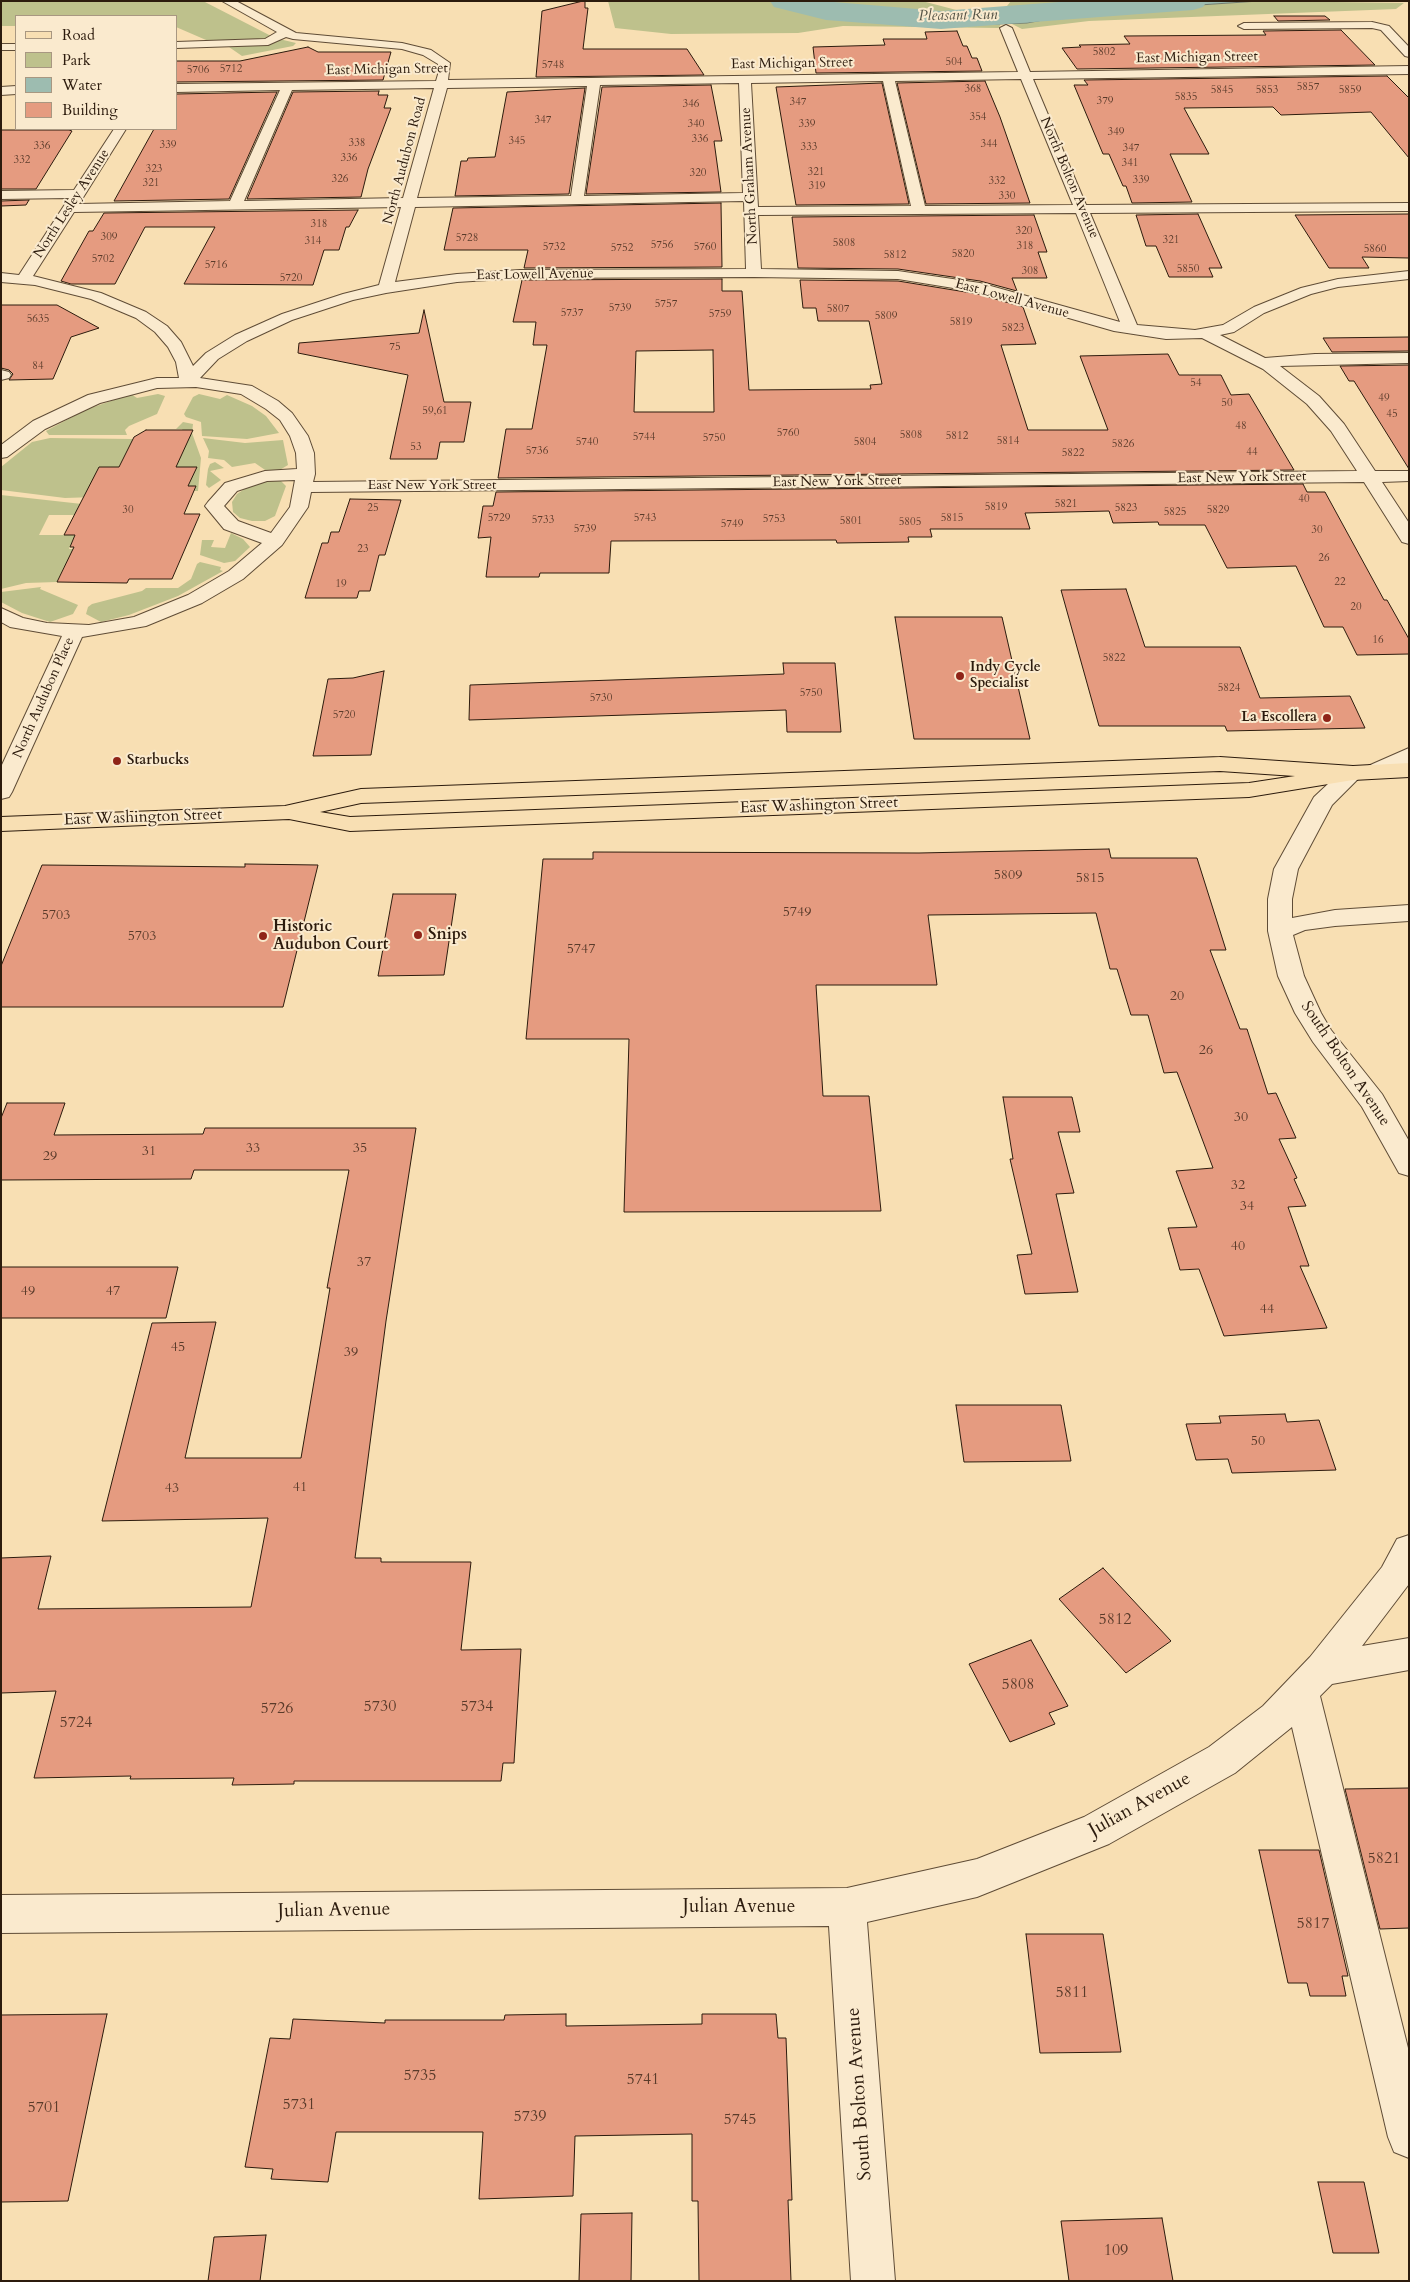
<!DOCTYPE html>
<html>
<head>
<meta charset="utf-8">
<style>
	body { margin:0 }
	#map { position:relative; width:1410px; height:2282px; overflow:hidden; background:#f8dfb3; font-family:Cardo,serif }
	canvas { display:block }
	.frame { position:absolute; inset:0; border:2px solid #2c1b0d; pointer-events:none }
	.legend { position:absolute; left:15px; top:15px; width:162px; height:115px; box-sizing:border-box; background:#faeace; border:1px solid #a89781; margin:0; padding:6px 9px; list-style:none; font-size:15px; color:#2c1b0d }
	.legend li { display:flex; align-items:center; gap:10px; height:25px }
	.legend b { width:25px; border:1px solid #a89781 }
</style>
</head>
<body>
<div id="map">
<canvas width="1410" height="2282"></canvas>
<div class="frame"></div>
<ul class="legend">
<li><b style="height:6px;background:#f8dfb3"></b>Road</li>
<li><b style="height:14px;background:#bec18c"></b>Park</li>
<li><b style="height:14px;background:#9dbcb0"></b>Water</li>
<li><b style="height:14px;background:#e59b80"></b>Building</li>
</ul>
</div>
<script>
const ctx = document.querySelector('canvas').getContext('2d');
ctx.lineJoin = 'round';
function fillPath(path, color) {
  ctx.fillStyle = color;
  ctx.fill(path, 'evenodd');
}
function shape(rows) {
  const path = new Path2D();
  for (const r of rows) {
    path.moveTo(r[0], r[1]);
    for (let i = 2; i < r.length; i += 2) path.lineTo(r[i], r[i + 1]);
  }
  return path;
}
function trace(path, color, width, dash) {
  ctx.strokeStyle = color;
  ctx.lineWidth = width;
  ctx.lineCap = dash ? 'butt' : 'round';
  ctx.setLineDash(dash || []);
  ctx.stroke(path);
}
function write(font, color, halo, rows, align = 'center') {
  ctx.font = font + ' Cardo,serif';
  ctx.lineWidth = 4;
  ctx.setLineDash([]);
  ctx.textBaseline = 'middle';
  ctx.strokeStyle = halo;
  ctx.fillStyle = color;
  for (const [text, x, y, turn = 0] of rows) {
    ctx.save();
    ctx.translate(x, y);
    ctx.rotate((+turn || 0) * Math.PI / 180);
    ctx.textAlign = isNaN(turn) ? turn : align;
    if (halo) ctx.strokeText(text, 0, 0);
    ctx.fillText(text, 0, 0);
    ctx.restore();
  }
}
const green = shape([
	[1,1,203,1,275,38,296,43,293,46,242,56,229,47,213,43,176,27,176,16,16,16,16,26,1,26],
	[608,1,772,1,822,13,855,16,916,22,1001,23,999,28,843,26,798,33,671,34,615,28],
	[792,1,922,1,987,18,916,17,840,10],
	[1011,1,1090,1,1038,6,1019,12,1007,6],
	[1259,1,1409,3,1404,3,1396,9,1089,21,1022,29,1010,23,1027,23,1080,13],
	[131,394,137,398,158,394,165,396,157,414,129,426,125,430,127,435,49,435,46,431,85,410],
	[199,394,220,399,227,395,252,406,266,416,279,433,247,439,202,436,201,422,186,417,184,414,193,397],
	[183,422,193,424,192,433,201,458,198,491,193,491,188,486,196,467,176,467,184,433,182,429,176,429],
	[50,438,133,439,119,467,95,497,65,498,1,490,1,467,32,442],
	[203,438,245,443,283,440,288,465,278,471,268,472,255,463,232,467,224,460,208,458,209,451],
	[215,462,224,468,210,471,221,480,209,488,206,485,208,469,210,464],
	[271,480,281,481,286,486,275,516,265,521,252,521,240,518,233,512,232,502,237,494,246,488],
	[1,495,91,505,86,515,49,515,39,535,75,535,69,549,79,549,71,567,64,567,57,582,26,583,1,589],
	[231,533,243,539,250,547,235,561,224,563,200,555,202,540,214,540,211,547,225,548],
	[200,562,221,567,220,570,223,571,178,596,129,615,101,622,86,614,88,607,92,604,142,591,146,588,178,588,191,579,197,564],
	[41,587,40,589,78,605,73,614,50,622,22,613,1,602,1,592]
]);
const water = shape([
	[772,1,792,1,840,10,916,17,987,18,1010,15,1038,6,1090,1,1259,1,1080,13,1027,23,996,24,916,22,855,16,822,13,772,1]
]);
const river = shape([
	[770,1,822,1,941,11,1072,1,1207,1,1203,7,1193,10,941,29,826,20,774,7,770,1]
]);
const building = shape([
	[583,1,585,1,585,8,588,8,583,49,687,49,704,75,536,77,542,11,583,1],
	[1274,16,1325,16,1330,20,1278,21,1274,16],
	[1341,30,1375,65,1077,69,1062,48,1081,47,1079,45,1130,44,1124,36,1266,35,1263,31,1341,30],
	[957,31,963,46,967,46,972,58,977,58,982,71,816,73,813,47,885,45,883,39,927,39,925,32,957,31],
	[308,47,318,52,391,52,383,80,176,82,176,61,240,61,308,47],
	[1387,76,1409,98,1409,158,1371,112,1281,115,1273,107,1184,108,1209,154,1170,154,1192,202,1132,203,1126,186,1123,186,1109,154,1103,154,1074,85,1088,85,1084,80,1387,76],
	[985,81,1000,117,1030,203,926,204,897,83,985,81],
	[882,83,909,204,796,205,776,87,882,83],
	[711,85,722,141,714,141,721,192,586,194,602,87,711,85],
	[585,88,569,194,455,196,461,161,467,161,468,158,495,157,507,92,585,88],
	[379,91,378,95,388,95,384,108,391,108,368,169,361,197,247,199,293,92,379,91],
	[277,92,229,199,114,201,154,129,176,129,176,94,277,92],
	[1,130,69,130,72,131,36,189,1,189,1,130],
	[29,200,26,205,1,206,1,201,29,200],
	[721,203,722,267,524,268,528,250,444,250,453,208,721,203],
	[358,210,349,227,346,227,339,250,324,250,313,285,184,284,215,227,145,227,115,284,71,284,61,281,89,231,93,231,104,213,358,210],
	[1198,214,1222,268,1209,268,1213,277,1169,277,1156,246,1146,246,1136,215,1198,214],
	[1409,214,1409,258,1362,257,1369,268,1329,268,1295,215,1409,214],
	[1034,215,1047,252,1038,252,1047,278,1012,278,1017,291,980,281,898,269,798,268,792,217,1034,215],
	[722,279,722,291,742,291,749,390,871,389,870,385,882,384,869,321,818,321,816,308,803,308,800,280,898,281,978,294,1023,307,1036,344,1001,345,1028,430,1108,430,1080,356,1168,354,1179,375,1221,375,1231,395,1249,394,1294,470,498,478,506,429,532,429,547,345,533,345,536,322,513,322,522,280,722,279],
	[713,350,714,412,634,412,636,351,713,350],
	[1,305,57,305,99,328,71,337,53,379,9,380,13,374,9,370,1,368,1,305],
	[424,310,444,402,471,402,464,442,440,442,437,459,390,459,408,375,298,353,299,343,419,333,424,310],
	[1409,337,1409,351,1332,352,1323,338,1409,337],
	[1409,365,1409,469,1354,381,1349,381,1340,366,1409,365],
	[146,430,193,430,176,467,197,467,188,486,196,486,184,514,200,514,172,579,129,579,127,583,57,582,74,547,70,547,75,535,64,535,99,467,119,467,134,437,146,430],
	[1303,484,1307,492,1325,492,1384,600,1387,600,1409,639,1409,654,1357,655,1343,627,1324,627,1296,566,1227,568,1205,525,1159,525,1158,522,1113,523,1109,511,1025,513,1030,529,930,529,932,537,908,537,909,542,837,543,836,540,611,541,609,573,540,573,539,577,486,577,491,537,478,538,483,506,493,506,496,492,1303,484],
	[350,499,401,500,385,555,379,555,370,591,359,591,357,598,305,598,322,543,328,543,331,532,339,532,350,499],
	[1126,589,1145,647,1240,647,1260,698,1350,696,1365,728,1227,731,1225,726,1099,726,1061,590,1126,589],
	[895,617,1002,617,1030,739,914,739,895,617],
	[783,663,835,663,841,732,787,732,786,710,469,720,470,685,784,674,783,663],
	[384,671,371,755,313,756,328,679,353,678,384,671],
	[1109,849,1111,858,1197,858,1226,950,1210,950,1240,1029,1247,1029,1268,1094,1276,1093,1296,1138,1279,1139,1297,1178,1294,1179,1306,1206,1288,1207,1309,1266,1300,1266,1327,1328,1224,1336,1199,1269,1180,1270,1168,1228,1197,1227,1176,1171,1213,1168,1177,1072,1164,1073,1148,1015,1131,1015,1117,969,1110,969,1096,913,928,915,937,985,816,985,823,1096,869,1096,881,1211,624,1212,629,1039,526,1039,543,859,593,859,593,852,919,853,1109,849],
	[245,864,318,865,283,1007,1,1007,1,966,42,865,245,867,245,864],
	[393,894,456,894,444,975,378,976,393,894],
	[1003,1097,1072,1097,1080,1132,1058,1132,1074,1193,1056,1194,1078,1292,1025,1294,1017,1255,1032,1254,1010,1159,1013,1159,1003,1097],
	[7,1103,65,1103,54,1135,203,1134,205,1128,416,1128,386,1321,355,1558,381,1558,381,1562,471,1562,461,1650,521,1649,514,1763,503,1763,501,1781,294,1781,294,1784,232,1785,234,1778,130,1779,131,1776,34,1778,56,1691,1,1693,1,1558,51,1556,38,1609,251,1607,268,1518,102,1521,152,1323,216,1322,185,1458,301,1458,330,1288,327,1288,349,1170,194,1170,191,1179,1,1180,1,1118,7,1103],
	[1,1267,178,1267,166,1318,1,1318,1,1267],
	[956,1405,1061,1405,1071,1461,964,1462,956,1405],
	[1285,1414,1287,1422,1319,1420,1336,1470,1232,1473,1228,1459,1196,1460,1186,1424,1221,1423,1219,1416,1285,1414],
	[1103,1568,1171,1641,1126,1673,1059,1599,1103,1568],
	[1031,1640,1068,1706,1049,1713,1055,1724,1010,1742,969,1664,1031,1640],
	[1409,1788,1409,1928,1380,1929,1345,1789,1409,1788],
	[1259,1850,1319,1850,1348,1976,1342,1976,1346,1996,1310,1996,1307,1983,1288,1983,1259,1850],
	[1026,1934,1103,1934,1121,2052,1040,2053,1026,1934],
	[107,2014,68,2201,1,2202,1,2015,107,2014],
	[566,2014,566,2026,702,2024,702,2014,776,2014,778,2038,786,2038,792,2200,788,2200,791,2281,699,2281,698,2201,692,2201,692,2134,575,2136,573,2196,479,2199,483,2132,336,2132,328,2182,271,2179,273,2169,245,2167,270,2038,290,2039,293,2019,385,2023,385,2020,504,2020,505,2015,566,2014],
	[1318,2182,1364,2182,1379,2253,1333,2253,1318,2182],
	[632,2213,631,2281,579,2281,581,2214,632,2213],
	[1162,2218,1173,2281,1069,2281,1061,2221,1162,2218],
	[266,2235,260,2281,208,2281,214,2237,266,2235]
]);
const minor = shape([
	[222,1,236,1,296,33,402,43,431,50,450,63,448,80,1018,72,1000,28,1006,25,1012,28,1030,72,1409,66,1409,74,1033,79,1086,205,1409,203,1409,211,1090,213,1137,325,1195,330,1223,325,1254,307,1301,288,1338,279,1409,271,1409,279,1338,287,1311,294,1264,313,1234,332,1220,335,1265,358,1315,354,1409,353,1409,363,1280,366,1319,396,1344,424,1375,471,1409,471,1409,481,1382,482,1409,523,1409,544,1402,542,1364,482,311,492,308,507,282,545,243,579,202,603,146,626,82,637,12,792,9,797,1,799,1,767,62,636,10,627,1,622,1,608,23,618,47,623,89,625,134,617,188,595,229,571,262,543,224,529,205,506,208,502,225,483,265,471,297,469,296,453,290,436,280,420,266,409,241,394,196,387,157,388,100,403,45,429,7,457,1,458,1,445,33,421,88,395,157,378,179,378,176,362,168,347,155,332,136,318,91,299,35,285,1,282,1,273,19,275,69,198,1,199,1,191,74,190,114,129,126,129,79,204,230,201,280,90,176,92,176,84,436,81,439,71,438,64,423,55,402,49,293,39,286,37,268,45,176,48,176,42,265,39,277,32,222,1],
	[1021,79,1073,205,925,206,895,81,1021,79],
	[883,81,911,206,758,207,751,83,883,81],
	[739,83,743,193,584,196,600,85,739,83],
	[587,86,571,196,417,198,447,88,587,86],
	[434,88,403,198,244,201,292,90,434,88],
	[744,201,746,269,520,270,457,274,395,282,415,207,744,201],
	[401,207,379,285,343,294,282,314,235,335,206,353,193,366,181,342,167,326,146,312,101,293,33,276,74,212,401,207],
	[1076,213,1120,322,980,283,898,271,761,269,758,215,1076,213],
	[754,277,898,279,978,292,1114,331,1166,339,1202,338,1263,369,1307,404,1331,431,1357,471,313,482,315,474,314,453,308,436,292,413,278,401,252,386,200,378,218,359,247,341,292,320,353,300,386,293,457,282,520,278,754,277],
	[295,480,290,507,271,533,238,521,224,506,237,491,267,481,295,480],
	[1372,22,1389,26,1409,47,1409,57,1405,56,1381,30,1372,28,1244,29,1238,26,1244,23,1372,22],
	[1,44,16,44,16,50,1,50,1,44],
	[16,86,16,94,1,95,1,87,16,86],
	[1,370,9,372,11,375,9,378,1,380,1,370],
	[1409,748,1409,764,1401,769,1376,778,1368,776,1365,771,1368,766,1409,748],
	[1353,766,1361,768,1364,773,1332,805,1298,869,1292,899,1292,918,1335,910,1409,905,1409,921,1335,926,1305,930,1293,935,1304,976,1321,1013,1331,1030,1382,1094,1409,1141,1409,1176,1399,1173,1362,1107,1313,1042,1295,1013,1278,976,1268,931,1268,899,1274,869,1314,797,1345,768,1353,766],
	[1409,1535,1409,1584,1362,1646,1409,1638,1409,1670,1332,1684,1320,1696,1409,2052,1409,2158,1394,2152,1388,2137,1292,1727,1235,1773,1109,1844,977,1897,867,1922,895,2281,851,2281,829,1926,1,1933,1,1895,847,1888,977,1859,1084,1817,1209,1747,1263,1706,1310,1657,1382,1567,1397,1539,1409,1535]
]);
const major = shape([
	[1220,757,1353,766,1409,763,1409,777,1353,780,1249,797,350,831,289,819,1,831,1,817,285,806,361,789,1220,757],
	[1220,771,1295,776,1249,783,350,817,320,812,361,803,1220,771]
]);
const markers = [
	[960,676,5,"#8f2418"],
	[1327,718,5,"#8f2418"],
	[117,761,5,"#8f2418"],
	[418,935,5,"#8f2418"],
	[263,936,5,"#8f2418"]
];
const farNumbernames = [
	["5802",1104,52],
	["504",954,62],
	["5748",553,65],
	["5712",231,69],
	["5706",198,70],
	["5857",1308,87],
	["368",973,89],
	["5845",1222,90],
	["5853",1267,90],
	["5859",1350,90],
	["5835",1186,97],
	["379",1105,101],
	["347",798,102],
	["346",691,104],
	["354",978,117],
	["347",543,120],
	["340",696,124],
	["339",807,124],
	["349",1116,132],
	["336",700,139],
	["345",517,141],
	["338",357,143],
	["344",989,144],
	["339",168,145],
	["336",42,146],
	["333",809,147],
	["347",1131,148],
	["336",349,158],
	["332",22,160],
	["341",1130,163],
	["323",154,169],
	["321",816,172],
	["320",698,173],
	["326",340,179],
	["339",1141,180],
	["332",997,181],
	["321",151,183],
	["319",817,186],
	["330",1007,196],
	["318",319,224],
	["320",1024,231],
	["309",109,237],
	["5728",467,238],
	["321",1171,240],
	["314",313,241],
	["5808",844,243],
	["5756",662,245],
	["318",1025,246],
	["5732",554,247],
	["5760",705,247],
	["5752",622,248],
	["5860",1375,249],
	["5820",963,254],
	["5812",895,255],
	["5702",103,259],
	["5716",216,265],
	["5850",1188,269],
	["308",1030,271],
	["5720",291,278],
	["5757",666,304],
	["5739",620,308],
	["5807",838,309],
	["5737",572,313],
	["5759",720,314],
	["5809",886,316],
	["5635",38,319],
	["5819",961,322],
	["5823",1013,328],
	["75",395,347],
	["84",38,366],
	["54",1196,383],
	["49",1384,398],
	["50",1227,403],
	["59,61",435,411],
	["45",1392,414],
	["48",1241,426],
	["5760",788,433],
	["5808",911,435],
	["5812",957,436],
	["5744",644,437],
	["5750",714,438],
	["5814",1008,441],
	["5740",587,442],
	["5804",865,442],
	["5826",1123,444],
	["53",416,447],
	["5736",537,451],
	["44",1252,452],
	["5822",1073,453],
	["40",1304,499],
	["5821",1066,504],
	["5819",996,507],
	["25",373,508],
	["5823",1126,508],
	["30",128,510],
	["5829",1218,510],
	["5825",1175,512],
	["5729",499,518],
	["5743",645,518],
	["5815",952,518],
	["5753",774,519],
	["5733",543,520],
	["5801",851,521],
	["5805",910,522],
	["5749",732,524],
	["5739",585,529],
	["30",1317,530],
	["23",363,549],
	["26",1324,558],
	["22",1340,582],
	["19",341,584],
	["20",1356,607],
	["16",1378,640],
	["5822",1114,658],
	["5824",1229,688],
	["5750",811,693],
	["5730",601,698],
	["5720",344,715]
];
const farStreetnames = [
	["East Michigan Street",1197,58,-1],
	["East Michigan Street",792,64,-1],
	["East Michigan Street",387,70,-1],
	["North Audubon Road",405,161,-75],
	["North Graham Avenue",750,176,-93],
	["North Bolton Avenue",1069,178,67],
	["North Lesley Avenue",72,204,-57],
	["East Lowell Avenue",535,275,-1],
	["East Lowell Avenue",1012,299,15],
	["East New York Street",1242,478,-1],
	["East New York Street",837,482,-1],
	["East New York Street",432,486],
	["North Audubon Place",44,698,-66]
];
const farPoinames = [
	["Indy Cycle",970,668],
	["Specialist",970,684],
	["La Escollera",1317,718,"right"],
	["Starbucks",127,761]
];
const numberNames = [
	["5809",1008,876],
	["5815",1090,879],
	["5749",797,913],
	["5703",56,916],
	["5703",142,937],
	["5747",581,950],
	["20",1177,997],
	["26",1206,1051],
	["30",1241,1118],
	["33",253,1149],
	["35",360,1149],
	["31",149,1152],
	["29",50,1157],
	["32",1238,1186],
	["34",1247,1207],
	["40",1238,1247],
	["37",364,1263],
	["49",28,1292],
	["47",113,1292],
	["44",1267,1310],
	["45",178,1348],
	["39",351,1353],
	["50",1258,1442],
	["41",300,1488],
	["43",172,1489]
];
const farWaternames = [
	["Pleasant Run",958,16,-1]
];
const streetNames = [
	["East Washington Street",819,806,-2],
	["East Washington Street",143,818,-2],
	["South Bolton Avenue",1345,1064,56]
];
const poiNames = [
	["Historic",273,927],
	["Audubon Court",273,945],
	["Snips",428,935]
];
const nearNumbernames = [
	["5812",1115,1620],
	["5808",1018,1685],
	["5730",380,1707],
	["5734",477,1707],
	["5726",277,1709],
	["5724",76,1723],
	["5821",1384,1859],
	["5817",1313,1924],
	["5811",1072,1993],
	["5735",420,2076],
	["5741",643,2080],
	["5731",299,2105],
	["5701",44,2108],
	["5739",530,2117],
	["5745",740,2120],
	["109",1116,2251]
];
const nearStreetnames = [
	["Julian Avenue",1140,1805,-29],
	["Julian Avenue",739,1908],
	["Julian Avenue",334,1911,-1],
	["South Bolton Avenue",860,2094,-94]
];
fillPath(green, '#bec18c');
fillPath(water, '#9dbcb0');
trace(water, '#707c6f', 1);
fillPath(river, '#9dbcb0');
fillPath(building, '#e59b80');
trace(building, '#2c1b0d', 1);
trace(minor, '#5f4c36', 2);
trace(major, '#2c1b0d', 2);
fillPath(minor, '#faeace');
fillPath(major, '#f8dfb3');
for (const [x, y, r, color] of markers) {
  const dot = new Path2D();
  dot.arc(x, y, r, 0, 2 * Math.PI);
  ctx.fillStyle = color;
  ctx.fill(dot);
  trace(dot, '#faeace', 2);
}
write('11px', '#5a3b2a', null, farNumbernames);
write('14px', '#2c1b0d', '#faeace', farStreetnames);
write('bold 14px', '#2c1b0d', '#faeace', farPoinames, 'left');
write('14px', '#5a3b2a', null, numberNames);
write('italic 15px', '#545346', '#faeace', farWaternames);
write('16px', '#2c1b0d', '#faeace', streetNames);
write('bold 16px', '#2c1b0d', '#faeace', poiNames, 'left');
write('16px', '#5a3b2a', null, nearNumbernames);
write('19px', '#2c1b0d', '#faeace', nearStreetnames);
</script>
</body>
</html>
